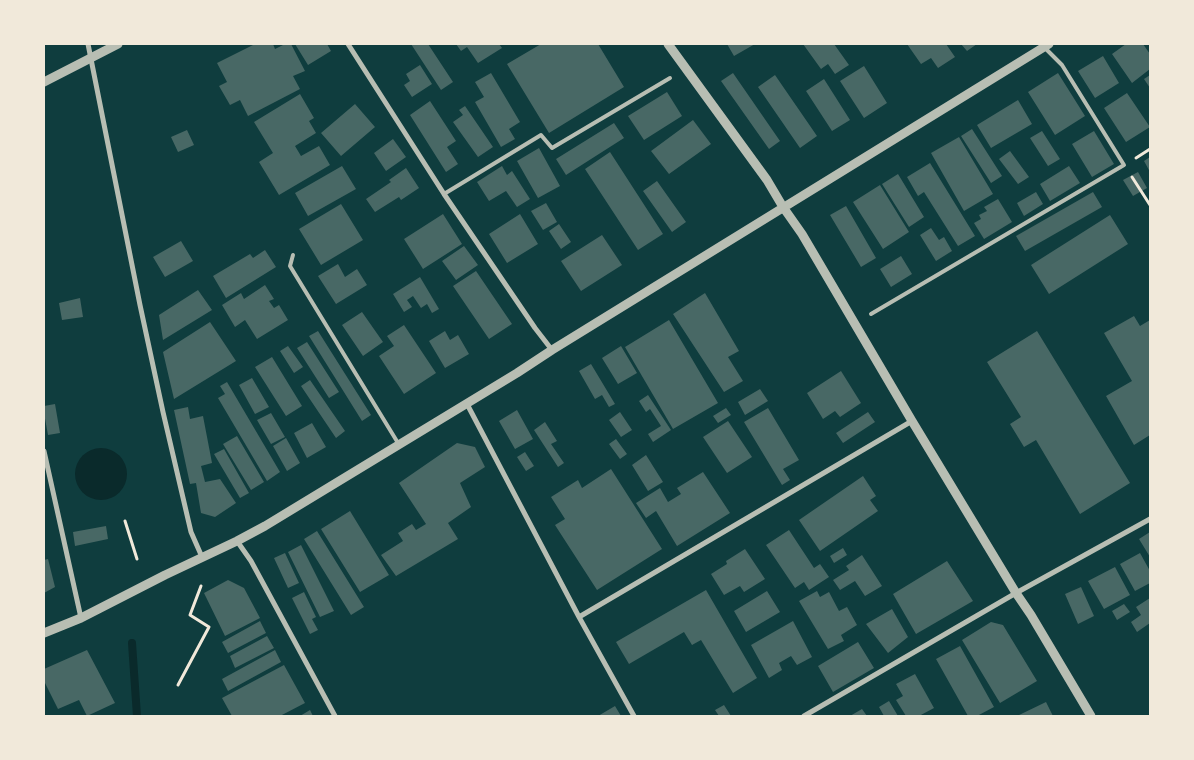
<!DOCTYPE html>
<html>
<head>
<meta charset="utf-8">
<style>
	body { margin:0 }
	#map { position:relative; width:1194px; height:760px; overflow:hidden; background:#0f3d3e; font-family:"Golos Text",sans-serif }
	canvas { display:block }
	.frame { position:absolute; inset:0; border:45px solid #f1e9da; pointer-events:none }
</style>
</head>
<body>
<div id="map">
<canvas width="1194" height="760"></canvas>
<div class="frame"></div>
</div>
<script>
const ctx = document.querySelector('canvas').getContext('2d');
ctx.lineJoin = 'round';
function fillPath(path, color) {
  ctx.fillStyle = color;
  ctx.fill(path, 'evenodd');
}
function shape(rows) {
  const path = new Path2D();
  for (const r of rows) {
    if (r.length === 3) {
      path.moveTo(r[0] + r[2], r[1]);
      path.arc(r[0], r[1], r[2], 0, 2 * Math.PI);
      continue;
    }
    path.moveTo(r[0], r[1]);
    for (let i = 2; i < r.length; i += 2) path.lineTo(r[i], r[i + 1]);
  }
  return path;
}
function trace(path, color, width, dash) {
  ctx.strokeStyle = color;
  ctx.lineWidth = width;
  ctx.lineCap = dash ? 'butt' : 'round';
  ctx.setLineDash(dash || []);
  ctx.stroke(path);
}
const water = shape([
	[101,474,26]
]);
const stream = shape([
	[132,643,137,716]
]);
const building = shape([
	[255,44,273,44,275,49,285,44,291,44,305,71,293,76,300,89,248,116,240,100,230,105,219,86,227,82,217,63],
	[295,44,327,44,331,51,308,65],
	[411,44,428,44,453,82,441,90],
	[456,44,499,44,502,48,478,63,467,47,461,51],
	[541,44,598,44,624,87,549,133,507,64],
	[727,44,755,44,734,56],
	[803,44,834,44,849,65,835,74,828,64,821,69],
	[907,44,946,44,955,57,938,68,931,58,921,64],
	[961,44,977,44,967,51],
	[1126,44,1143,44,1150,54,1150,69,1132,83,1112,54],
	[1103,56,1119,83,1095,98,1078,71],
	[420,65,432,84,412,97,404,85,410,81,406,74],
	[864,66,887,103,864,118,840,81],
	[491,73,520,122,509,129,515,139,501,147,475,102,484,97,475,82],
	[733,73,780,141,769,149,721,81],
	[1058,73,1085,116,1055,135,1028,92],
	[775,75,817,136,800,148,758,87],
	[1150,75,1150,88,1144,79],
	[824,79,850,120,832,131,806,91],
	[667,92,682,116,644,140,628,116],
	[1127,93,1150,127,1126,142,1104,108],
	[300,94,314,118,309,121,316,133,295,146,301,156,319,146,330,165,279,195,259,162,273,153,254,122],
	[1018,100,1032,124,991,148,977,125],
	[430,101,456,141,447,147,458,164,446,172,410,115],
	[355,104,375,127,341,156,321,133],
	[465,106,493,147,478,157,453,122,463,115,459,110],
	[693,120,711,144,669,174,651,151],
	[614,123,624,138,566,175,556,159],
	[972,129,1002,176,991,183,961,136],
	[187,130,194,145,178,152,171,137],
	[1042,131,1060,159,1048,166,1030,138],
	[1094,131,1114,164,1092,177,1072,144],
	[959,137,993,194,964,211,931,153],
	[393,139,406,157,386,171,374,153],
	[539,148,560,186,538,198,517,161],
	[1010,151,1029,177,1018,184,999,159],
	[610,152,663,234,638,250,585,169],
	[1150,157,1150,172,1144,161],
	[930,163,975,236,958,246,924,192,918,196,907,177],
	[342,166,356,189,308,216,295,193],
	[502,166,507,175,512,171,530,199,517,207,506,191,489,201,477,182],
	[1069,166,1080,183,1050,201,1040,184],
	[406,168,419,188,401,200,399,197,375,212,366,199,391,182,389,180],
	[1138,172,1147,188,1133,196,1123,180],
	[898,174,924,217,909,227,882,184],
	[657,181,686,222,672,232,643,191],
	[880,185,909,232,883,249,853,202],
	[1036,192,1043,204,1024,216,1017,203],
	[1093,192,1102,207,1025,251,1016,236],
	[998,199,1012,222,984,239,974,223,981,219,979,215,987,211,984,207],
	[546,203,557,222,543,230,531,211],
	[341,204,363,240,321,265,299,229],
	[846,206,876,258,861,267,830,215],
	[443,214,462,244,423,269,404,239],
	[520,214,538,244,507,263,489,234],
	[1110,215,1128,244,1049,294,1031,265],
	[559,224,571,242,561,249,549,231],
	[931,228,939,240,944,237,952,251,936,261,920,235],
	[602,235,622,265,581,291,561,261],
	[181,241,193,261,165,277,153,257],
	[464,246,478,265,456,280,442,261],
	[265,250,276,267,226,298,213,276,250,254,253,258],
	[901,256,912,274,891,287,880,269],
	[338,264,345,277,357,269,367,285,336,304,318,276],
	[476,271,512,324,489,339,453,286],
	[420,277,439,309,432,313,427,304,421,308,413,296,407,300,412,307,404,312,393,294],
	[265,285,274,299,269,301,274,308,279,305,288,320,257,339,245,320,235,327,222,305,241,293,244,299],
	[198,290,212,310,163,340,159,315],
	[705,293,739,351,728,357,743,381,724,392,673,314],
	[80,298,83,317,62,320,59,303],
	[362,312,383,342,363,356,342,325],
	[1134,316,1140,326,1150,320,1150,435,1134,445,1106,396,1132,381,1104,333],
	[669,320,718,403,673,429,625,347],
	[210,322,236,361,174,399,163,352],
	[404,325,436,373,404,394,379,356,394,346,387,336],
	[318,331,371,415,362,421,309,336],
	[445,331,450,340,458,335,469,354,445,368,429,341],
	[1037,331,1130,483,1080,514,1036,440,1024,447,1010,424,1021,417,987,362],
	[307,342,339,392,329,398,297,348],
	[288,346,303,367,294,373,280,351],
	[621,346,637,373,618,384,602,358],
	[272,357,302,406,286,416,255,367],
	[591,364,615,404,609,407,602,395,595,399,579,371],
	[841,371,861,403,840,417,835,411,823,419,807,393],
	[252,378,269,407,255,414,239,385],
	[310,380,345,431,336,438,301,386],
	[227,382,280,472,267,481,218,398,225,394,220,386],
	[760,389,768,401,745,415,738,402],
	[648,395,671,430,653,442,648,434,661,426,650,409,646,412,639,401],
	[55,404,60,433,48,435,44,413,44,406],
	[188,407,190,419,203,416,212,463,201,466,205,482,220,479,236,503,215,517,201,513,196,483,190,484,174,410],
	[726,408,731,415,718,423,713,416],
	[768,408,799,460,783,469,790,480,782,485,744,422],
	[517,410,533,439,515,449,499,421],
	[620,412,632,430,621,437,609,420],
	[868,412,875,422,843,443,836,433],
	[271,413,285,437,271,444,257,420],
	[728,421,752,457,727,473,703,437],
	[545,422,557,441,551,444,564,463,558,467,534,430],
	[312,423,326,447,307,458,294,433],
	[237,436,264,482,251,490,223,444],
	[286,438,300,463,287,471,273,446],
	[616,439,627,454,620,459,609,444],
	[457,443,475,447,485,467,460,483,471,507,448,523,458,539,396,576,381,555,403,541,398,533,412,524,416,530,426,524,399,483],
	[224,449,249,493,240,498,214,454],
	[525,452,534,466,526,471,517,457],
	[646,455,663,482,648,491,632,465],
	[611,469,662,549,597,590,555,525,565,519,551,497,578,480,582,488],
	[703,472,730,513,677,546,656,511,646,518,636,503,660,488,668,502,681,494,677,488],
	[863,476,876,496,870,500,878,511,820,551,799,520],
	[350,511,389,575,360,592,321,529],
	[106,526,108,539,75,546,73,532],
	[789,530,814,568,820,564,829,577,809,590,804,582,795,588,766,545],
	[317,531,364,607,351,615,304,539],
	[1150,532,1150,557,1139,539],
	[301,545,334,611,320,617,288,552],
	[843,548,847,555,834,563,830,556],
	[745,549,765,579,744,592,740,586,724,595,711,574,727,564,726,561],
	[285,553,299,583,288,588,274,558],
	[1140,553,1150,571,1150,583,1135,591,1120,564],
	[862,555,882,586,865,596,855,581,840,590,833,580,849,570,846,566],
	[48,559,55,587,44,593,44,560],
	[947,561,973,601,916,634,893,594],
	[1115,567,1130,595,1104,609,1088,581],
	[228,580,244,588,260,618,225,636,204,593],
	[1081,587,1094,616,1078,624,1065,594],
	[706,590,757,678,733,693,701,640,692,645,684,632,629,664,616,642],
	[767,591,780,612,746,632,734,611],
	[817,591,820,597,829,592,839,611,847,607,857,625,841,635,844,641,828,649,799,601],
	[304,592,316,617,312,619,318,630,310,634,292,598],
	[1150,598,1150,623,1137,632,1131,622,1141,615,1136,607],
	[1124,604,1130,612,1117,620,1112,611],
	[892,609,908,637,888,653,866,624],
	[260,621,266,633,228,653,222,642],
	[793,621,812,657,797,665,791,656,779,663,782,670,769,678,751,645],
	[991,622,1003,625,1037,681,1000,703,962,640],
	[267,636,274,648,235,668,230,656],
	[858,642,874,668,833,692,818,666],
	[960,646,994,707,977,716,968,716,936,659],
	[87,650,115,703,87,716,79,700,58,709,44,681,44,669],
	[275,650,281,662,228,691,222,679],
	[284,665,305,703,280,716,232,716,222,698],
	[915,674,934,708,919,716,906,716,896,700,903,696,896,684],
	[889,701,898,716,884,716,879,707],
	[1046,702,1053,716,1017,716],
	[724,705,731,716,719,716,715,710],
	[615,706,621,716,598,716],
	[862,709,867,716,850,716],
	[310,710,313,716,300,716]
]);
const path = shape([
	[1136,158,1150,149],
	[1132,177,1150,205],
	[125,521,137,559],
	[178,685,209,627,190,615,201,586]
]);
const service = shape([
	[444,194,541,135,552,148,670,78],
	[293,255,290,266,398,443],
	[871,314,1124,165,1062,65,1044,47]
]);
const minor = shape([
	[88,44,140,305,163,412,191,532,202,557],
	[348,44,444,194,535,328,552,350],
	[467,404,579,617,634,716],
	[44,451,81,618],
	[237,541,251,561,335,716],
	[579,617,912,421],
	[804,716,1016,593,1150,519]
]);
const tertiary = shape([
	[668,44,767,180,783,207,802,234,912,421,1016,593,1031,615,1091,716],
	[44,82,118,44],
	[44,633,81,618,165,575,237,541,265,526,517,373,552,350,1049,44]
]);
fillPath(water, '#0a2a2b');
trace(stream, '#0a2a2b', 8);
fillPath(building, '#486865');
trace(path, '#f1e9da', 3);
trace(service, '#b8beb3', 4);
trace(minor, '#b8beb3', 5);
trace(tertiary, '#b8beb3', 9);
</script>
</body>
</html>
